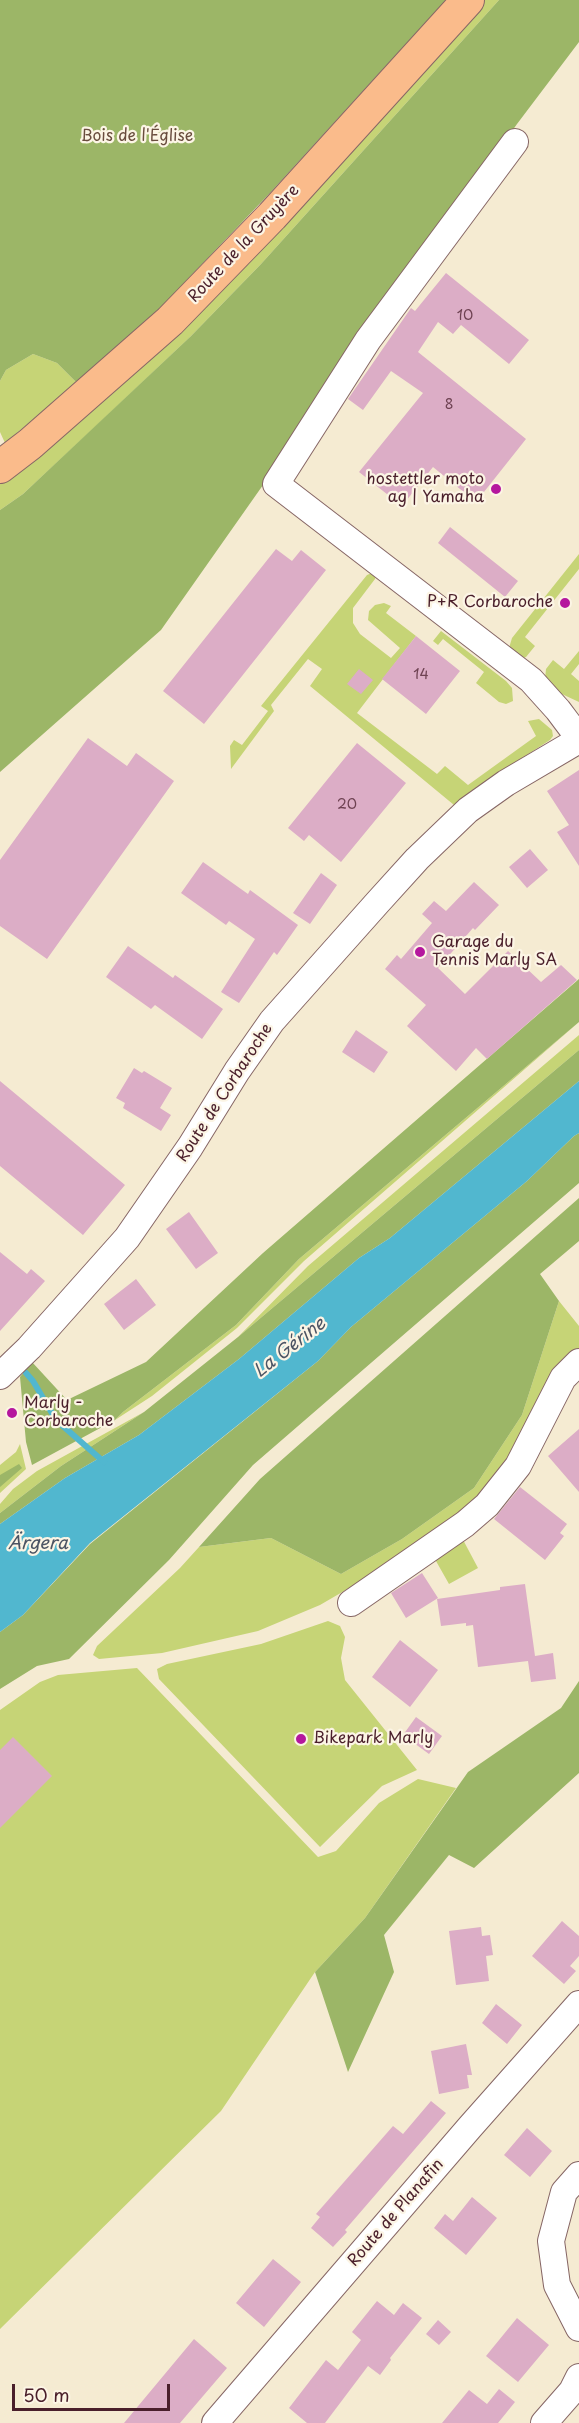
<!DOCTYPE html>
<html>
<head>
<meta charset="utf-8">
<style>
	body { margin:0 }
	#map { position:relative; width:579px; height:2423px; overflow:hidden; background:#f5ebd2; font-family:"Playpen Sans",sans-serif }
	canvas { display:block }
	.scale { position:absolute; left:12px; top:2384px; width:158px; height:27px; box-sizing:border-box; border:3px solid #4a1f2b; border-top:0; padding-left:8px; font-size:18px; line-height:21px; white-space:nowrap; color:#4a1f2b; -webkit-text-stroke:4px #fcf5e5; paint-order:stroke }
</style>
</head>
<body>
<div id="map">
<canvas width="579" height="2423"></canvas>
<div class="scale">50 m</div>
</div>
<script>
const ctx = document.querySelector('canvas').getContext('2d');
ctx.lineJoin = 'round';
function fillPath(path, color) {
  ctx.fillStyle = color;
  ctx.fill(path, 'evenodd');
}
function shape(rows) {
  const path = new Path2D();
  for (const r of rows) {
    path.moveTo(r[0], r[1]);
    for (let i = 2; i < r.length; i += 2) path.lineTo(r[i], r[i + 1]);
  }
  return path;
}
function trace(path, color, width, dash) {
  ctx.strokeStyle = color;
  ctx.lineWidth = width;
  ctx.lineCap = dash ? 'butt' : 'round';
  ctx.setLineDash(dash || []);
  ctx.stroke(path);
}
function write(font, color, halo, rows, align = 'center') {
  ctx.font = font + ' "Playpen Sans",sans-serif';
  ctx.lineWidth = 4.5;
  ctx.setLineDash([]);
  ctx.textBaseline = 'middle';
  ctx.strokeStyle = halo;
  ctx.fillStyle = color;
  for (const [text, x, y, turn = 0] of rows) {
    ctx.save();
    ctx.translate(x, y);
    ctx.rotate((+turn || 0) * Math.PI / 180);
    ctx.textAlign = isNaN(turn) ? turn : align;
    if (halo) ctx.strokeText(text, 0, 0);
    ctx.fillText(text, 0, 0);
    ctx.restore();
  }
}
const green = shape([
	[481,0,499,0,261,264,191,336,98,424,23,494,0,510,0,480],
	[33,354,57,363,77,383,5,443,0,432,0,381,6,370],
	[579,554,579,569,525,637,535,646,526,657,519,660,509,648,512,638],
	[372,573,376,575,375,579,353,608,353,623,360,634,391,658,400,648,368,620,369,611,375,605,384,603,391,606,386,613,416,636,357,713,437,774,445,766,468,785,536,736,528,721,539,719,552,730,553,736,550,740,474,789,454,805,310,686,322,669,308,659,271,705,274,711,231,769,230,746,234,740,242,745,268,711,261,706,367,575],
	[441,631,506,681,512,688,513,701,506,704,499,702,476,683,484,672,443,639,438,645,433,641],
	[579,651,579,664,571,674,579,681,579,702,551,689,545,679,546,669,553,660,564,669],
	[579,1022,304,1261,237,1328,152,1396,115,1420,123,1412,236,1325,299,1259],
	[579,1035,579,1050,238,1337,308,1266],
	[559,1301,579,1326,579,1349,569,1354,557,1373,511,1463,480,1502,411,1552,320,1605,258,1631,162,1653,99,1659,93,1655,97,1646,180,1568,199,1547,271,1538,341,1574,402,1539,474,1488,522,1415],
	[144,1412,61,1466,0,1513,0,1504,13,1489,37,1471],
	[20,1444,26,1469,0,1493,0,1465,16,1452],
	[461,1536,478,1568,449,1584,432,1554],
	[328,1621,340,1626,345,1637,341,1658,345,1680,417,1770,382,1786,320,1847,159,1679,157,1669,167,1664,261,1644],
	[137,1668,318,1857,336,1851,379,1803,418,1779,456,1788,365,1918,315,1972,221,2111,0,2329,0,1710,40,1682,58,1675]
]);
const forest = shape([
	[0,0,446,0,269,194,161,307,77,383,57,363,33,354,6,370,0,381],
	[499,0,579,0,579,42,517,124,161,630,0,772,0,510,23,494,191,336,261,264],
	[579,979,579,1022,299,1259,236,1325,123,1412,115,1420,32,1465,26,1442,20,1377,32,1362,67,1400,146,1362,263,1253],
	[579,1050,579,1081,390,1238,359,1258,239,1359,139,1435,65,1478,0,1524,0,1513,61,1466,144,1412,238,1337],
	[579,1133,579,1183,253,1465,169,1560,69,1659,37,1666,0,1689,0,1632,23,1615,90,1544,318,1361,351,1327,527,1181,574,1136],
	[579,1198,579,1241,540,1274,559,1301,522,1415,474,1488,402,1539,341,1574,271,1538,199,1547,260,1479],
	[19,1464,22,1468,0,1487,0,1475],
	[579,1681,579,1773,474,1868,449,1855,384,1935,394,1972,348,2072,315,1972,365,1918,468,1772,561,1708]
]);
const water = shape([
	[579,1081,579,1133,574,1136,527,1181,351,1327,318,1361,90,1543,23,1615,0,1632,0,1524,65,1478,139,1435,239,1359,359,1258,390,1238]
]);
const stream = shape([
	[26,1373,33,1381,56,1420,104,1462]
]);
const building = shape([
	[446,273,529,340,509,364,461,325,453,334,438,322,418,352,526,439,476,502,433,467,402,506,359,472,423,393,391,371,363,410,348,399,411,308,415,311],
	[450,527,518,581,505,597,438,543],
	[276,549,292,561,301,550,326,570,204,724,163,691],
	[416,636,460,671,426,714,382,679],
	[359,669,373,680,361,694,347,684],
	[88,738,127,766,136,753,174,781,47,959,0,926,0,860],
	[357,743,406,783,341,862,309,835,304,841,288,828],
	[579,770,579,866,557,832,569,825,547,791],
	[530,849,548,870,527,888,509,867],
	[203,862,248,894,250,890,298,925,277,955,274,952,239,1003,221,992,255,939,229,921,226,925,181,893],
	[321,873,337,885,310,924,293,913],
	[474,882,499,905,475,930,473,928,438,968,465,994,508,951,541,982,561,965,577,980,487,1059,476,1048,456,1071,407,1026,426,1005,385,969,397,955,401,959,432,923,422,914,434,901,446,911],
	[128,946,173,978,175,975,223,1009,202,1039,155,1005,151,1009,106,977],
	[356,1030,388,1052,374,1073,342,1052],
	[134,1068,142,1073,144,1071,172,1088,160,1108,171,1115,161,1131,123,1108,125,1103,116,1098],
	[0,1081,125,1185,83,1235,0,1166],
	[189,1212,218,1253,196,1269,166,1229],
	[0,1252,27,1274,31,1269,45,1281,0,1331],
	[136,1279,156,1305,124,1330,104,1304],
	[579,1429,579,1492,548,1456],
	[520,1487,567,1524,560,1533,564,1536,545,1560,494,1519],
	[422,1573,438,1598,406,1618,391,1593],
	[525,1584,535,1656,553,1653,556,1679,531,1682,528,1661,478,1667,473,1625,466,1626,466,1623,441,1626,437,1599,500,1590,500,1587],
	[400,1640,438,1670,410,1707,372,1677],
	[416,1717,442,1736,429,1754,403,1735],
	[13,1737,52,1776,0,1828,0,1750],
	[562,1921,579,1936,579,1956,570,1966,576,1971,564,1984,532,1956],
	[481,1927,482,1936,490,1935,493,1955,486,1956,489,1981,456,1985,449,1931],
	[496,2004,522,2025,507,2044,482,2023],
	[466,2044,472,2075,467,2075,469,2088,439,2094,431,2051],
	[431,2101,446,2113,345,2230,347,2232,333,2247,311,2228,320,2217,316,2214,393,2126,403,2134],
	[527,2128,552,2151,530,2177,504,2155],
	[472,2197,497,2218,466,2255,434,2228,445,2214,453,2221],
	[273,2259,301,2282,264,2327,236,2303],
	[377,2301,394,2315,403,2303,422,2318,390,2358,391,2360,380,2375,368,2366,325,2423,307,2423,289,2408,326,2360,338,2370,361,2340,352,2332],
	[517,2318,549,2345,518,2382,486,2356],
	[438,2320,451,2332,439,2345,426,2334],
	[194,2339,227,2368,180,2423,124,2423],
	[499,2389,515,2402,498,2423,442,2423,469,2390,487,2404]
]);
const minor = shape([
	[515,142,368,340,276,484,531,680,558,710,579,738],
	[0,1376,29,1348,127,1238,190,1147,237,1071,272,1021,378,902,417,859,468,810,506,783,579,740],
	[351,1603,465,1524,487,1505,518,1466,563,1378,579,1362],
	[579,2175,564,2192,551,2241,557,2285,579,2328],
	[215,2423,470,2127,579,2004],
	[544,2423,572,2391,579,2377]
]);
const major = shape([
	[0,467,30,444,170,321,272,216,468,0]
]);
const markers = [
	[496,489,6,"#b5179e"],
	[565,603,6,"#b5179e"],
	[420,952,6,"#b5179e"],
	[12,1413,6,"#b5179e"],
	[301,1739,6,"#b5179e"]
];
const numberNames = [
	["10",465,316],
	["8",449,405],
	["14",421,675],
	["20",347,805]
];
const parkNames = [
	["Bois de l'Église",137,137]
];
const streetNames = [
	["Route de la Gruyère",244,244,-47],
	["Route de Corbaroche",225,1093,-57],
	["Route de Planafin",396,2213,-49]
];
const poiNames = [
	["hostettler moto",484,480,"right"],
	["ag | Yamaha",484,498,"right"],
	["P+R Corbaroche",553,603,"right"],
	["Garage du",432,943],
	["Tennis Marly SA",432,961],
	["Marly -",24,1404],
	["Corbaroche",24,1422],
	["Bikepark Marly",313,1739]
];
const waterNames = [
	["La Gérine",290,1348,-38],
	["Ärgera",38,1544]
];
fillPath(green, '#c6d476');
fillPath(forest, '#9cb667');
fillPath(water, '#51b7cf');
trace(stream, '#51b7cf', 6);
fillPath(building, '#dcadc6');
trace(minor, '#866665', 28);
trace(major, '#866665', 34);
trace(minor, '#fff', 26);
trace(major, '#fabb8b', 32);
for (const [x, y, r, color] of markers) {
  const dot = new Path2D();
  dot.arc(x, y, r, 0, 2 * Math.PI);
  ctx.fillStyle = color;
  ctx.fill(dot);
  trace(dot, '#fcf5e5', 2);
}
write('14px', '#6e4252', null, numberNames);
write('16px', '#694c3e', '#fcf5e5', parkNames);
write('16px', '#4a1f2b', '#fcf5e5', streetNames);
write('16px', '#4a1f2b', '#fcf5e5', poiNames, 'left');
write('italic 18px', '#4c5464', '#fcf5e5', waterNames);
</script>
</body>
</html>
